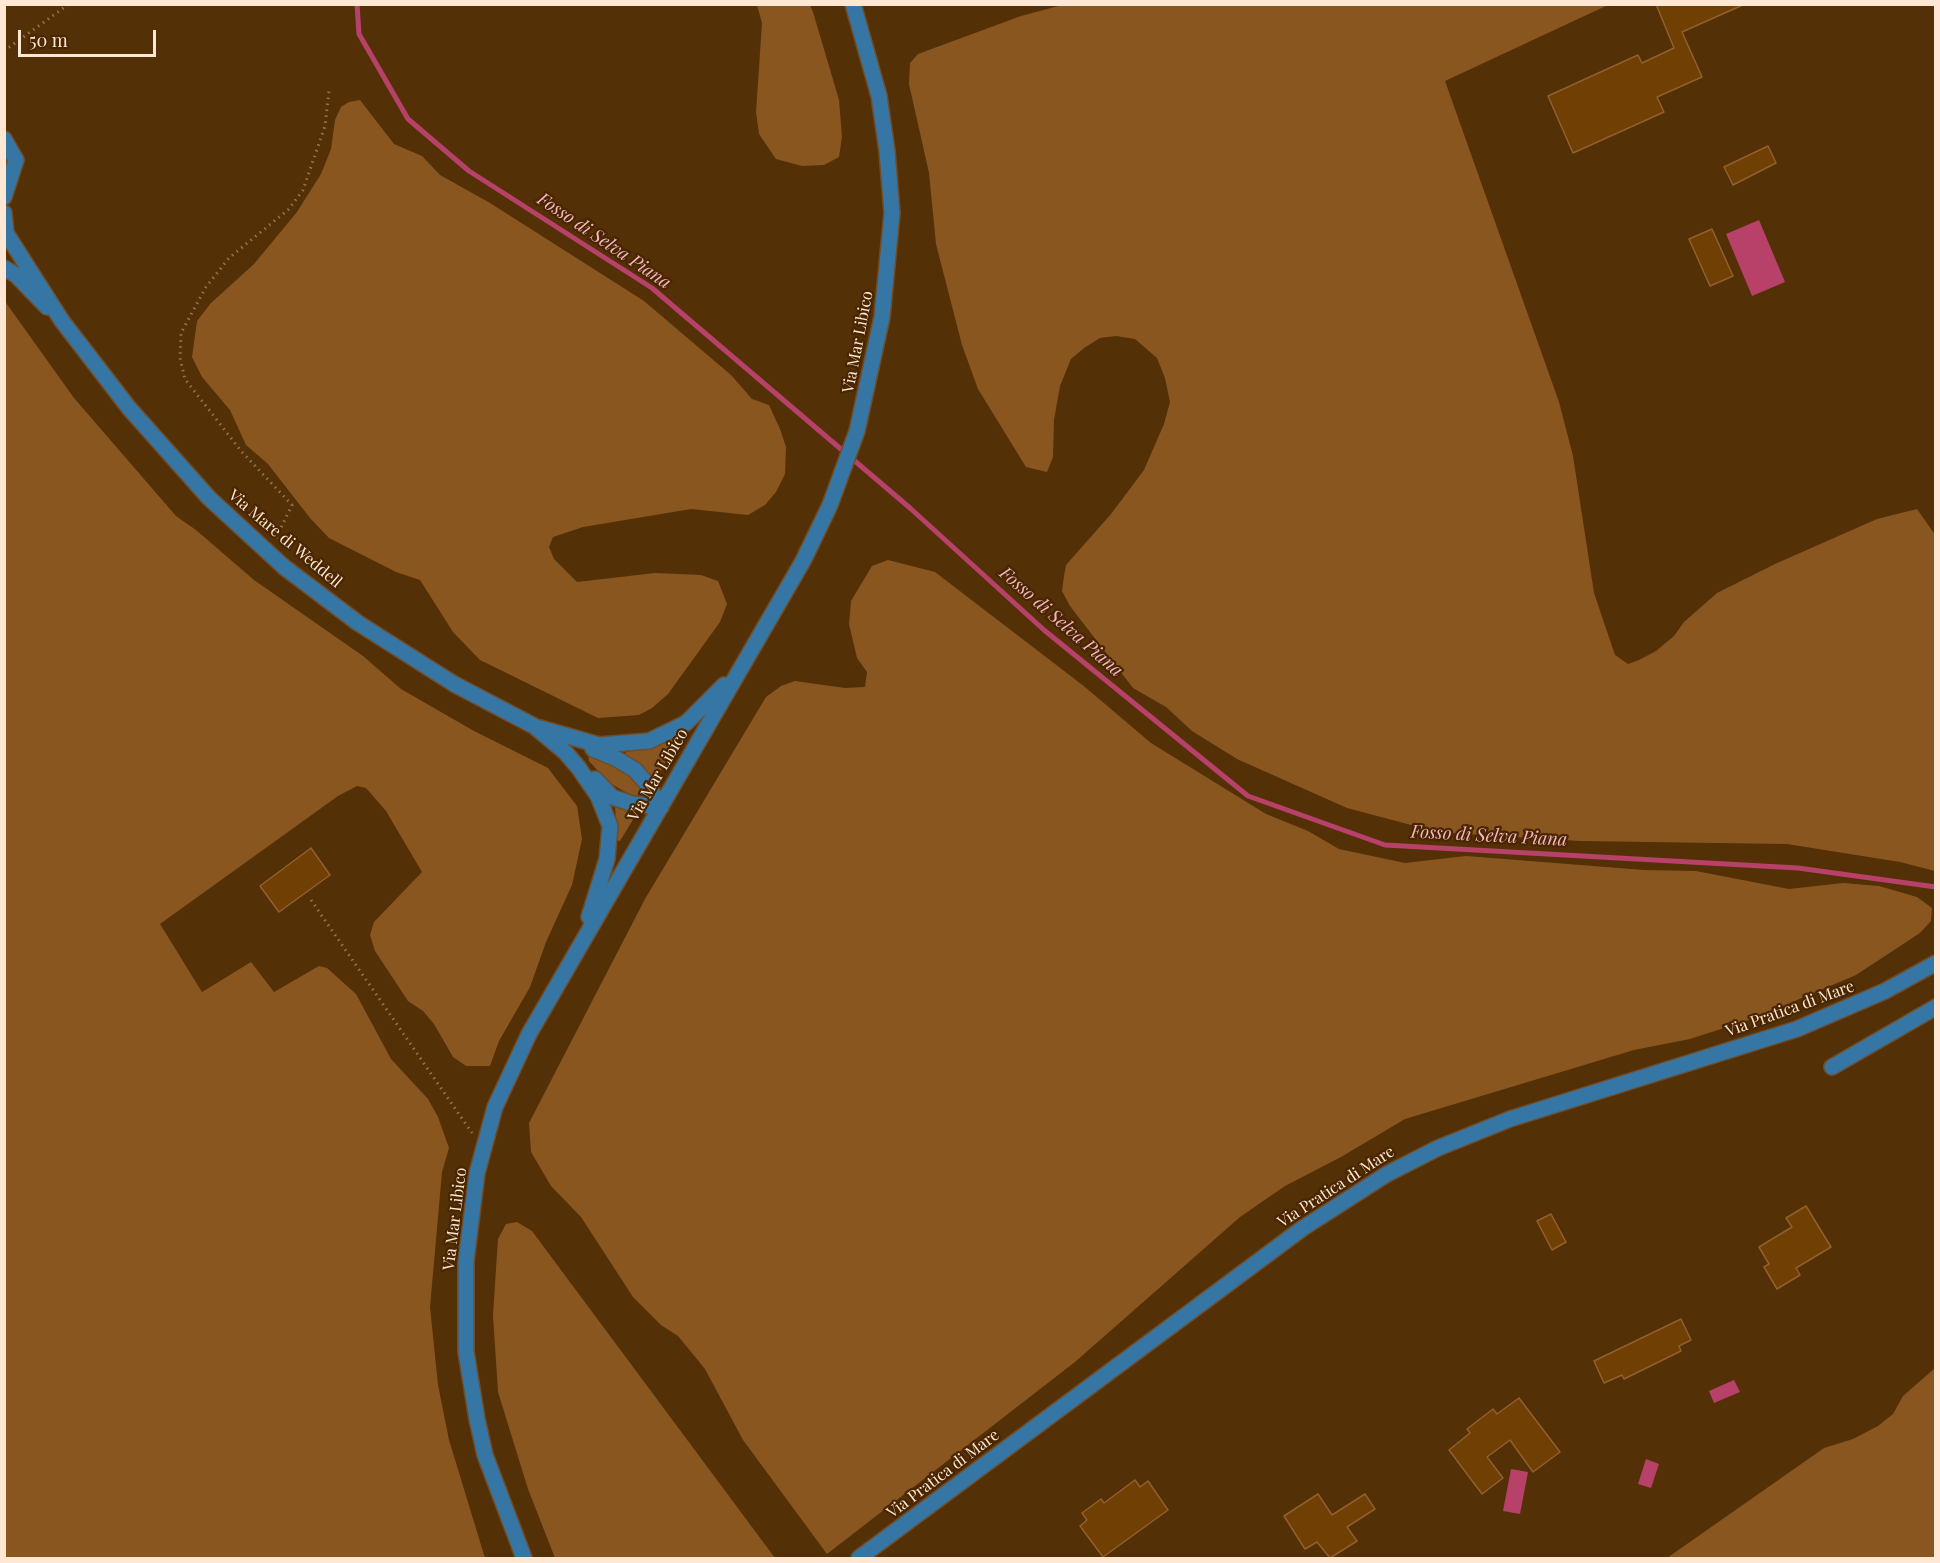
<!DOCTYPE html>
<html>
<head>
<meta charset="utf-8">
<style>
	body { margin:0 }
	#map { position:relative; width:1940px; height:1563px; overflow:hidden; background:#543007; font-family:"Playfair Display",serif }
	canvas { display:block }
	.frame { position:absolute; inset:0; border:6px solid #fee7d3; pointer-events:none }
	.scale { position:absolute; left:18px; top:30px; width:138px; height:27px; box-sizing:border-box; border:3px solid #fee7d3; border-top:0; padding-left:8px; font-size:18px; line-height:21px; white-space:nowrap; color:#fee7d3; -webkit-text-stroke:4px #492500; paint-order:stroke }
</style>
</head>
<body>
<div id="map">
<canvas width="1940" height="1563"></canvas>
<div class="frame"></div>
<div class="scale">50 m</div>
</div>
<script>
const ctx = document.querySelector('canvas').getContext('2d');
ctx.lineJoin = 'round';
function fillPath(path, color) {
  ctx.fillStyle = color;
  ctx.fill(path, 'evenodd');
}
function shape(rows) {
  const path = new Path2D();
  for (const r of rows) {
    path.moveTo(r[0], r[1]);
    for (let i = 2; i < r.length; i += 2) path.lineTo(r[i], r[i + 1]);
  }
  return path;
}
function trace(path, color, width, dash) {
  ctx.strokeStyle = color;
  ctx.lineWidth = width;
  ctx.lineCap = dash ? 'butt' : 'round';
  ctx.setLineDash(dash || []);
  ctx.stroke(path);
}
function write(font, color, halo, rows, align = 'center') {
  ctx.font = font + ' "Playfair Display",serif';
  ctx.lineWidth = 4.5;
  ctx.setLineDash([]);
  ctx.textBaseline = 'middle';
  ctx.strokeStyle = halo;
  ctx.fillStyle = color;
  for (const [text, x, y, turn = 0] of rows) {
    ctx.save();
    ctx.translate(x, y);
    ctx.rotate((+turn || 0) * Math.PI / 180);
    ctx.textAlign = isNaN(turn) ? turn : align;
    if (halo) ctx.strokeText(text, 0, 0);
    ctx.fillText(text, 0, 0);
    ctx.restore();
  }
}
const green = shape([
	[1066,4,1608,5,1445,81,1559,402,1573,456,1594,593,1615,655,1628,664,1639,660,1656,651,1674,636,1684,622,1717,593,1775,564,1877,519,1917,509,1936,536,1935,871,1900,862,1787,844,1580,841,1450,833,1415,826,1347,808,1237,759,1192,731,1166,707,1133,688,1070,606,1062,591,1064,576,1066,565,1111,514,1144,470,1164,424,1170,402,1165,378,1157,358,1135,339,1116,336,1100,338,1084,348,1071,359,1060,386,1054,420,1053,457,1047,472,1026,467,978,389,962,345,936,244,929,173,909,84,910,63,918,54,1021,16],
	[757,5,810,5,813,12,839,100,842,137,839,157,824,165,802,166,776,159,759,134,756,112,762,23],
	[360,100,394,144,422,156,440,175,490,203,644,301,731,375,752,399,769,405,780,429,786,447,785,474,776,492,765,505,748,515,691,509,583,527,553,537,549,547,554,559,577,582,655,573,701,575,718,581,727,604,720,622,668,694,652,708,639,715,598,718,480,660,453,632,420,580,396,572,329,538,310,518,268,464,246,445,230,410,202,377,192,357,197,321,211,303,254,264,297,212,321,174,331,149,335,120,341,107,349,102],
	[4,300,74,398,176,516,196,530,254,580,363,656,401,689,474,731,548,768,577,806,582,839,572,885,546,942,530,987,499,1041,490,1066,466,1066,453,1057,434,1024,423,1011,408,1001,375,951,370,935,374,922,422,872,386,811,366,788,357,786,338,796,160,924,202,992,251,962,274,992,319,966,327,968,356,994,391,1059,428,1099,438,1117,449,1148,442,1172,430,1307,438,1385,449,1440,485,1558,5,1558],
	[888,560,935,572,1085,687,1151,743,1266,814,1308,831,1339,849,1405,863,1466,856,1644,870,1696,871,1789,889,1843,883,1879,886,1917,897,1932,908,1931,921,1920,933,1856,975,1752,1019,1690,1039,1634,1050,1405,1119,1341,1157,1285,1186,1240,1217,1075,1362,827,1554,743,1440,705,1369,678,1336,661,1325,633,1297,581,1217,551,1186,531,1152,529,1123,645,899,766,697,781,686,795,681,845,688,865,687,867,672,857,658,849,624,851,601,872,566],
	[678,736,680,738,654,782,624,756,626,752,658,746],
	[588,753,625,773,637,783,644,797,629,794,608,782,589,761],
	[615,806,637,813,620,841,617,840],
	[517,1222,532,1231,775,1558,555,1558,528,1489,498,1392,493,1315,498,1239,506,1224],
	[1935,1368,1935,1558,1667,1558,1824,1448,1853,1439,1878,1426,1893,1414,1903,1396]
]);
const water = shape([
	[1759,220,1785,282,1752,296,1726,234],
	[1734,1380,1740,1392,1714,1403,1709,1391],
	[1646,1459,1659,1464,1651,1488,1638,1484],
	[1511,1469,1528,1472,1520,1514,1503,1511]
]);
const stream = shape([
	[357,4,359,34,408,119,469,171,652,288,910,508,1044,630,1248,796,1385,845,1798,868,1936,887]
]);
const building = shape([
	[1656,4,1745,4,1682,32,1702,77,1657,97,1664,112,1573,153,1548,96,1638,55,1642,63,1674,48,1656,4],
	[1768,146,1776,163,1733,185,1724,167,1768,146],
	[1712,229,1733,276,1710,286,1689,239,1712,229],
	[311,848,330,875,279,912,260,886,311,848],
	[1806,1206,1831,1247,1796,1268,1800,1275,1777,1289,1764,1267,1769,1264,1759,1247,1792,1227,1786,1218,1806,1206],
	[1551,1214,1566,1242,1552,1250,1537,1221,1551,1214],
	[1681,1319,1691,1340,1679,1346,1681,1351,1624,1379,1622,1375,1604,1383,1594,1361,1681,1319],
	[1519,1398,1560,1452,1533,1472,1510,1440,1487,1457,1503,1478,1482,1494,1449,1450,1470,1433,1467,1429,1493,1409,1497,1414,1519,1398],
	[1135,1480,1140,1487,1148,1481,1168,1510,1103,1557,1080,1526,1087,1520,1082,1513,1101,1499,1104,1503,1135,1480],
	[1318,1494,1332,1515,1365,1494,1375,1509,1347,1527,1357,1541,1330,1558,1317,1542,1305,1549,1284,1516,1318,1494]
]);
const path = shape([
	[4,51,69,4],
	[276,538,292,505,241,451,185,379,180,358,181,333,206,287,229,258,289,209,303,190,325,126,329,91],
	[311,900,472,1133]
]);
const minor = shape([
	[4,139,16,160],
	[4,197,16,160],
	[4,213,6,233,62,321,129,408,209,498,284,567,358,623,454,684,534,726,565,752,578,767,598,796,610,826,607,859,589,917],
	[4,268,16,275,47,307],
	[540,728,599,745,649,741,686,723,724,685],
	[593,749,617,759,635,770,648,785,661,807],
	[595,779,612,797,633,804,661,807],
	[1832,1067,1936,1007],
	[524,1558,485,1455,477,1419,466,1352,466,1261,477,1173,495,1107,529,1034,803,561,830,505,857,431,882,317,892,213,887,151,879,96,853,4],
	[859,1558,1303,1228,1387,1174,1438,1148,1510,1119,1797,1029,1885,991,1936,963]
]);
const streetNames = [
	["Via Mar Libico",858,342,-79],
	["Via Mare di Weddell",285,539,40],
	["Via Mar Libico",658,775,-60],
	["Via Pratica di Mare",1790,1009,-20],
	["Via Pratica di Mare",1336,1187,-33],
	["Via Mar Libico",455,1219,-83],
	["Via Pratica di Mare",943,1474,-37]
];
const waterNames = [
	["Fosso di Selva Piana",604,241,34],
	["Fosso di Selva Piana",1061,622,41],
	["Fosso di Selva Piana",1489,836,3]
];
fillPath(green, '#8a5620');
fillPath(water, '#b74169');
trace(stream, '#b74169', 5);
fillPath(building, '#703f03');
trace(building, '#925f2e', 1.5);
trace(minor, '#6f4d28', 18);
trace(path, '#937453', 3, [1.5, 4.5]);
trace(minor, '#3676a4', 15);
write('16px', '#fee7d3', '#492500', streetNames);
write('italic 18px', '#f5b6c6', '#492500', waterNames);
</script>
</body>
</html>
